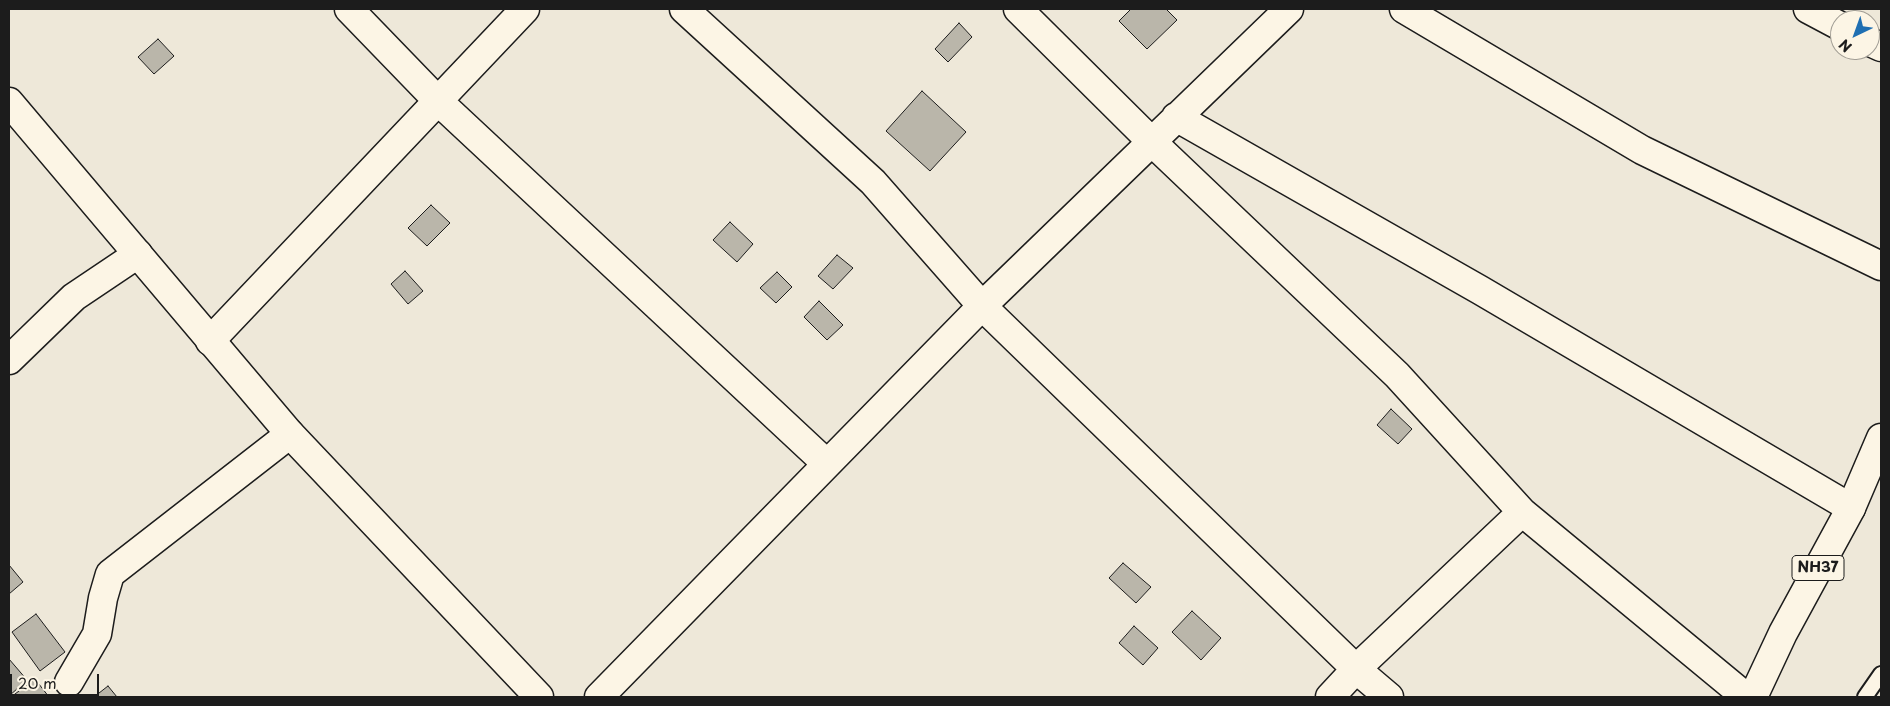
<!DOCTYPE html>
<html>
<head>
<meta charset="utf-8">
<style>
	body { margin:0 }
	#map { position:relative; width:1890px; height:706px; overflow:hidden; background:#eee8d9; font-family:"Playpen Sans",sans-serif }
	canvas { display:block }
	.frame { position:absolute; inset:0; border:10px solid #1c1c1c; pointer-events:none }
	.north { position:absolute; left:1830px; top:10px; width:50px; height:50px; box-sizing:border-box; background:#fcf5e5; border:1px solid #a29e95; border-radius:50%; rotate:222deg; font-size:14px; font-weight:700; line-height:20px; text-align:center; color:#1c1c1c }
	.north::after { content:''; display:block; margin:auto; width:18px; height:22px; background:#1f6fb2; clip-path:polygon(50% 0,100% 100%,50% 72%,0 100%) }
	.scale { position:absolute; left:10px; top:674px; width:89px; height:22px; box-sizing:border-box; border:2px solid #1c1c1c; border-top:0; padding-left:6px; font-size:15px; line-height:18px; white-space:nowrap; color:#1c1c1c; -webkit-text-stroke:4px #fcf5e5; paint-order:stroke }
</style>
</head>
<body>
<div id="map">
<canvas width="1890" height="706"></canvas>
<div class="frame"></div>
<div class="north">N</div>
<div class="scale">20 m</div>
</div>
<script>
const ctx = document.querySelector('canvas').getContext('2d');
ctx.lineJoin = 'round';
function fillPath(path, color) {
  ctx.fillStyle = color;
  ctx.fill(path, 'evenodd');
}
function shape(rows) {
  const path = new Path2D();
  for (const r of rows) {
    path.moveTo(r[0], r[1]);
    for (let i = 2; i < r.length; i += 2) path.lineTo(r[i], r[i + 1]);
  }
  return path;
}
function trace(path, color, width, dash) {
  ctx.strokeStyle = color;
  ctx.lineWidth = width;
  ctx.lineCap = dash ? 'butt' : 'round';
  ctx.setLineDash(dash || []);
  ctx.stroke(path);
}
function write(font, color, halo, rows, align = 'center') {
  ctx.font = font + ' "Playpen Sans",sans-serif';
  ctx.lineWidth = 5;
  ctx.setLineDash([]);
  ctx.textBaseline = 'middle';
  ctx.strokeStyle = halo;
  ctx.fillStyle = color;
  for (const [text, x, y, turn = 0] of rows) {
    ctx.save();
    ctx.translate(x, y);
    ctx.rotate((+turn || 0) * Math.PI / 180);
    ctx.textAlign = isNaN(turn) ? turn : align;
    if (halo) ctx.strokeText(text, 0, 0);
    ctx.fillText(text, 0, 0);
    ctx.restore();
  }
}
const building = shape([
	[1131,9,1166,9,1177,20,1147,49,1119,21,1131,9],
	[959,23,972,37,948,62,935,49,959,23],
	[158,39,174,56,154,74,138,57,158,39],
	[922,91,966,132,930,171,886,131,922,91],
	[431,205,450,223,427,246,408,228,431,205],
	[730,222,753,244,737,262,713,240,730,222],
	[837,255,853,268,833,289,818,276,837,255],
	[405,271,423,291,408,304,391,284,405,271],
	[777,272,792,287,776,303,760,288,777,272],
	[819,301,843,325,827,340,804,317,819,301],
	[1391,409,1412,429,1398,444,1377,425,1391,409],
	[1123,563,1151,587,1136,603,1109,578,1123,563],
	[9,565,23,582,9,594,9,565],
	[1192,611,1221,638,1201,660,1172,632,1192,611],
	[36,614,65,652,40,671,12,632,36,614],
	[1134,626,1158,648,1143,665,1119,643,1134,626],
	[9,659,27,680,9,696,9,659],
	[35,679,49,697,11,697,35,679],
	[108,686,117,697,94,697,108,686]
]);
const service = shape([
	[1865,697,1881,674]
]);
const minor = shape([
	[349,9,438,101,827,464],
	[684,9,873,182,982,306,1356,669,1389,697],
	[1018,9,1152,142,1397,375,1522,512,1746,697],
	[1404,9,1642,150,1881,266],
	[1808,9,1840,26],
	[1870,42,1881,47],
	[1176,117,1480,290,1851,508],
	[210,341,525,9],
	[9,360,74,297,138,254],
	[69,682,97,634,103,598,110,574,290,434],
	[599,697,982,306,1289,9],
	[1330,697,1356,669,1522,512]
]);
const secondary = shape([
	[9,102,290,434,539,697]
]);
const trunk = shape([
	[1753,697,1783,633,1851,508,1881,438]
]);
const shields = [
	[1818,568,52]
];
const shieldNames = [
	["NH37",1818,568]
];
fillPath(building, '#bab6aa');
trace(building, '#1c1c1c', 1);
trace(service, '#1c1c1c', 18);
trace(minor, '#1c1c1c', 31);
trace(secondary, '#1c1c1c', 31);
trace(trunk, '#1c1c1c', 31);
trace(service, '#fcf5e5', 14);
trace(minor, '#fcf5e5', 28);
trace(secondary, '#fcf5e5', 28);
trace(trunk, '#fcf5e5', 28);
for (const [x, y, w] of shields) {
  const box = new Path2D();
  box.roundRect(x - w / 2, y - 12.5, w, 25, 4);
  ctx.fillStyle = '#fcf5e5';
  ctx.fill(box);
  trace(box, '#1c1c1c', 1);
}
write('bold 15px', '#1c1c1c', null, shieldNames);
</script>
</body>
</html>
